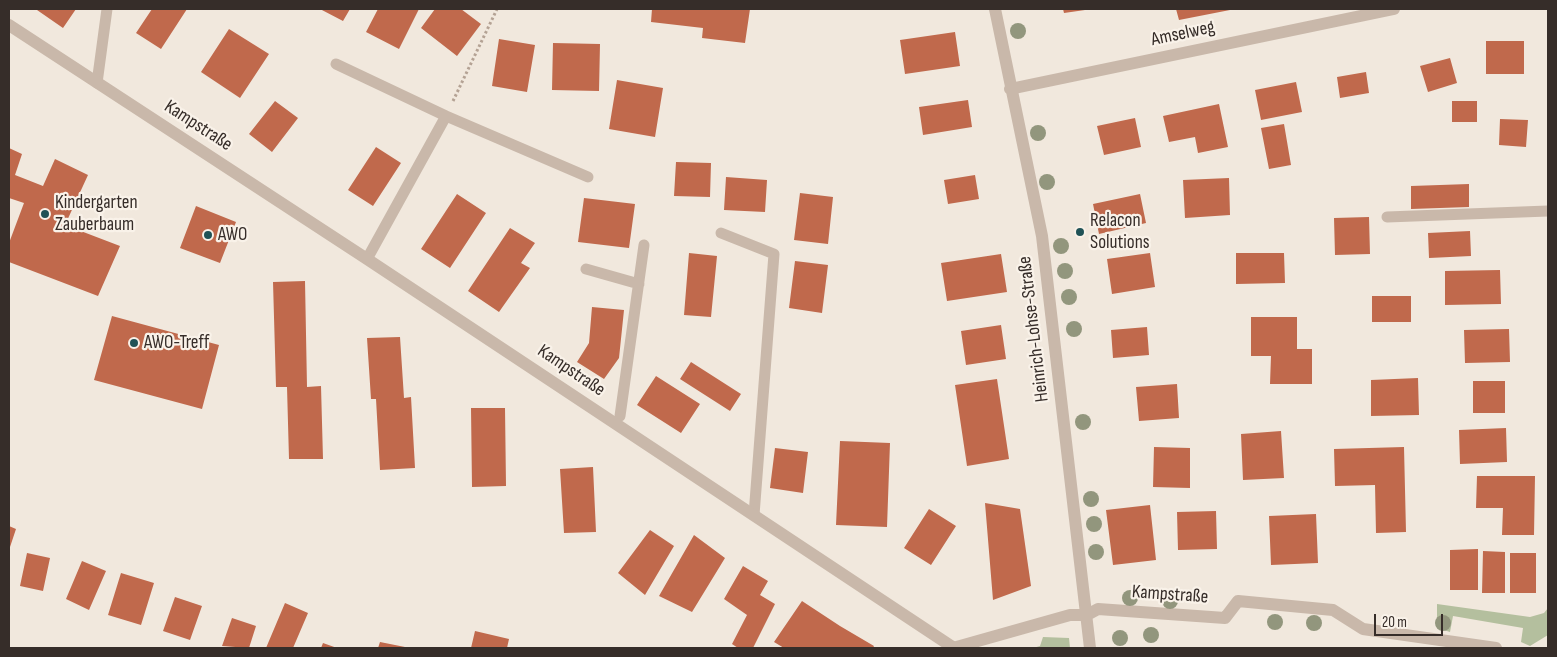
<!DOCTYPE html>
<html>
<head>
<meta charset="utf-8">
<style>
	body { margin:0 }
	#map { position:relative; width:1557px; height:657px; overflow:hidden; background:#f1e8dd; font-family:"Sofia Sans Condensed",sans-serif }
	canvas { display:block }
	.frame { position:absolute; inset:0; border:10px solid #362d29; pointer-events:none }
	.scale { position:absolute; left:1374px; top:614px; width:69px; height:22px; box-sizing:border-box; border:2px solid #362d29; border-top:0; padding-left:6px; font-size:15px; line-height:18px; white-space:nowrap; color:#362d29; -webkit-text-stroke:4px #f9f2e9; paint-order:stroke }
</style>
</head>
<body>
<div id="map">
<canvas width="1557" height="657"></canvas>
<div class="frame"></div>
<div class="scale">20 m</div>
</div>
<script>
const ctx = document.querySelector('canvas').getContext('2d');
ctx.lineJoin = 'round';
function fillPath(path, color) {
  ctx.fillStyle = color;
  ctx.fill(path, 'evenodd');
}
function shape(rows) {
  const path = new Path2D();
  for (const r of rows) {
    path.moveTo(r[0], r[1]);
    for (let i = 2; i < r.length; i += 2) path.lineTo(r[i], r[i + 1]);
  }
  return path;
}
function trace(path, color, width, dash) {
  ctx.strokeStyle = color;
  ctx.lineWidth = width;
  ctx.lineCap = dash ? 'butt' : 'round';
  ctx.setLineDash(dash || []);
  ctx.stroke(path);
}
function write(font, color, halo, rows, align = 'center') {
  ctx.font = font + ' "Sofia Sans Condensed",sans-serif';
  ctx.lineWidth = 4.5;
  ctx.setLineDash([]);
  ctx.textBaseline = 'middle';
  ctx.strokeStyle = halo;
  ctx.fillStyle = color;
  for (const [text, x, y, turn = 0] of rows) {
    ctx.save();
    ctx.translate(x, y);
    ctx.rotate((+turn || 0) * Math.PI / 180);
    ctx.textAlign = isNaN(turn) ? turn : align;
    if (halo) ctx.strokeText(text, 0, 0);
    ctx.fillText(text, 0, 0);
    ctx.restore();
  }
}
const green = shape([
	[1437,604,1530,617,1544,613,1548,608,1548,635,1530,646,1521,642,1523,628,1453,616,1450,632,1437,628],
	[1043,637,1069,638,1070,648,1033,648,1040,646]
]);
const building = shape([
	[38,9,76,9,63,28,37,10],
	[152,9,187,9,161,49,136,33],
	[320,9,350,9,343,21],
	[378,9,419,9,399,49,366,32],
	[435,9,461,9,481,24,457,56,421,28],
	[652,9,750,9,745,43,702,38,703,28,651,22],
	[1063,9,1085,9,1085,10,1064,13],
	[1176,9,1230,9,1230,10,1179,20],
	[229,29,269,54,240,98,201,72],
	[955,32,960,66,905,74,900,40],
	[499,39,535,45,527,92,492,86],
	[1486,41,1524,41,1524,74,1486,74],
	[553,43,600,44,599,91,552,90],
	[1450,58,1457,83,1428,92,1420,66],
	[1366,72,1369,93,1340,98,1337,77],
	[617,80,663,88,655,137,609,129],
	[1296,82,1302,112,1261,120,1255,90],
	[968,100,972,127,923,135,919,107],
	[275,101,298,118,272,152,249,134],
	[1452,101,1477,101,1477,122,1452,122],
	[1219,104,1228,147,1198,153,1195,137,1169,142,1163,116],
	[1135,118,1141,147,1104,155,1097,126],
	[1500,119,1528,120,1526,147,1499,145],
	[1284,124,1291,165,1269,169,1261,128],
	[376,147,401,163,373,206,348,190],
	[9,148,22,154,15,175,43,186,55,159,88,175,65,225,120,246,98,296,9,262,9,243,24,203,9,198],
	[676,162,711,163,710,197,674,196],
	[975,175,979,199,948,204,944,180],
	[726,177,767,180,765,212,724,210],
	[1229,178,1230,215,1185,218,1183,180],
	[1469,184,1469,207,1411,209,1411,186],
	[800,193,833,197,828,244,794,240],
	[457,194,486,213,450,268,421,249],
	[1140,194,1146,223,1099,234,1093,204],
	[584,198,635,204,629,248,578,242],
	[196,206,236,222,220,263,180,248],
	[1369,217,1370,254,1335,255,1334,218],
	[510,228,535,243,521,263,530,268,499,312,468,291],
	[1470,231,1471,256,1429,258,1428,233],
	[689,253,717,256,711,317,684,315],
	[1150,253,1155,287,1112,294,1107,259],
	[1236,253,1284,253,1285,283,1236,284],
	[1001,254,1007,292,947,301,941,263],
	[795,261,828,265,822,313,789,308],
	[1500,270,1501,304,1445,305,1445,271],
	[305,281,307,387,321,386,323,459,289,459,287,387,276,387,273,282],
	[1372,296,1411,296,1411,322,1372,322],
	[592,307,624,310,619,358,604,379,577,362,589,343],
	[112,316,219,345,202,409,94,380],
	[1251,317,1297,317,1297,349,1312,349,1312,384,1270,384,1271,356,1251,356],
	[1001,325,1006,359,966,365,961,331],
	[1147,327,1149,355,1113,358,1111,330],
	[1509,329,1510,362,1465,363,1464,330],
	[400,337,404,398,411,397,415,468,380,470,376,399,371,399,367,338],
	[691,362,741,394,730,411,680,379],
	[656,376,700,404,681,433,637,405],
	[1418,378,1419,415,1371,416,1371,380],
	[997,379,1009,459,967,466,955,385],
	[1473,381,1505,381,1505,413,1473,413],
	[1177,384,1179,418,1139,421,1136,387],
	[471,408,505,408,506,486,472,487],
	[1506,428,1507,462,1460,464,1459,430],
	[1281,431,1284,478,1243,480,1241,434],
	[840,441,890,443,887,527,836,525],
	[1154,447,1190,448,1190,488,1153,487],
	[1404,447,1406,532,1376,533,1375,485,1335,486,1334,449],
	[775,448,808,452,803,493,770,488],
	[593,467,596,532,564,533,560,469],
	[1477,476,1535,476,1534,535,1502,535,1503,508,1476,508],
	[985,503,1020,509,1031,586,993,600],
	[1150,505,1156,560,1113,565,1106,510],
	[929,509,956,526,931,565,904,548],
	[1216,511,1217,549,1178,550,1177,512],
	[1316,514,1318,563,1271,565,1269,516],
	[9,526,16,529,9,550],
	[650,530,674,546,645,595,618,573],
	[694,535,725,558,692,612,659,596],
	[1478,549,1478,590,1450,590,1450,550],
	[1483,551,1505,552,1505,593,1482,593],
	[27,553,50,558,43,591,20,586],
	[1510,553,1536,553,1536,593,1510,593],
	[82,561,106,571,89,610,66,599],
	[743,566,768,581,760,595,775,604,753,648,738,648,732,644,747,615,724,599],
	[121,573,154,583,141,625,108,615],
	[175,597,202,606,190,640,163,631],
	[802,601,840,626,874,646,873,648,784,648,774,642],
	[285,603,308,613,293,648,266,648],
	[232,618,256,626,249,648,222,646],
	[475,631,509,639,507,648,471,648],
	[380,642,405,647,405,648,378,648],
	[323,643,337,648,321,648]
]);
const path = shape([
	[453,101,497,9]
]);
const service = shape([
	[336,64,446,116,367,259],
	[97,83,107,9],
	[446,116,588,177],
	[1387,217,1548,211],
	[721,233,774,254,754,515],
	[586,269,639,284],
	[620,416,644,245]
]);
const minor = shape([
	[995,9,1042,236,1090,648],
	[9,25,367,259,954,648],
	[1010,89,1394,9],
	[953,648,1070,615,1087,615,1098,609,1225,618,1238,601,1333,610,1363,629,1496,648]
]);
const trees = [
	[1018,31],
	[1038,133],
	[1047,182],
	[1061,246],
	[1065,271],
	[1069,297],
	[1074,329],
	[1083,422],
	[1091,499],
	[1094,524],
	[1096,552],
	[1130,598],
	[1170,601],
	[1275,622],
	[1314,623],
	[1443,623],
	[1151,635],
	[1120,638]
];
const markers = [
	[45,214,5,"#205256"],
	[1080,232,5,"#205256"],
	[208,235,5,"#205256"],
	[134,343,5,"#205256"]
];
const streetNames = [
	["Amselweg",1183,34,-12],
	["Kampstraße",198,126,33],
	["Heinrich-Lohse-Straße",1034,329,-97],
	["Kampstraße",571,371,34],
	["Kampstraße",1170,595,4]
];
const poiNames = [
	["Kindergarten",55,203],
	["Zauberbaum",55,225],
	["Relacon",1090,221],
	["Solutions",1090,243],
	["AWO",218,235],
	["AWO-Treff",144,343]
];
fillPath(green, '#b4bf9e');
fillPath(building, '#c0694c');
trace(path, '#b4a294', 3, [2.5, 2.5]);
trace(service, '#c9b8aa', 11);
trace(minor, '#c9b8aa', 12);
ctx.fillStyle = '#92967d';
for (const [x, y] of trees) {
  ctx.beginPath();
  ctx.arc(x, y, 8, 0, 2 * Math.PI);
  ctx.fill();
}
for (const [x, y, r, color] of markers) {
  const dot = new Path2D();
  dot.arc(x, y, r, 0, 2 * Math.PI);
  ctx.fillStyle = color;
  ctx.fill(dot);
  trace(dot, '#f9f2e9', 2);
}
write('19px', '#362d29', '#f9f2e9', streetNames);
write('19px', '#362d29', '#f9f2e9', poiNames, 'left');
</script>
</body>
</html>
